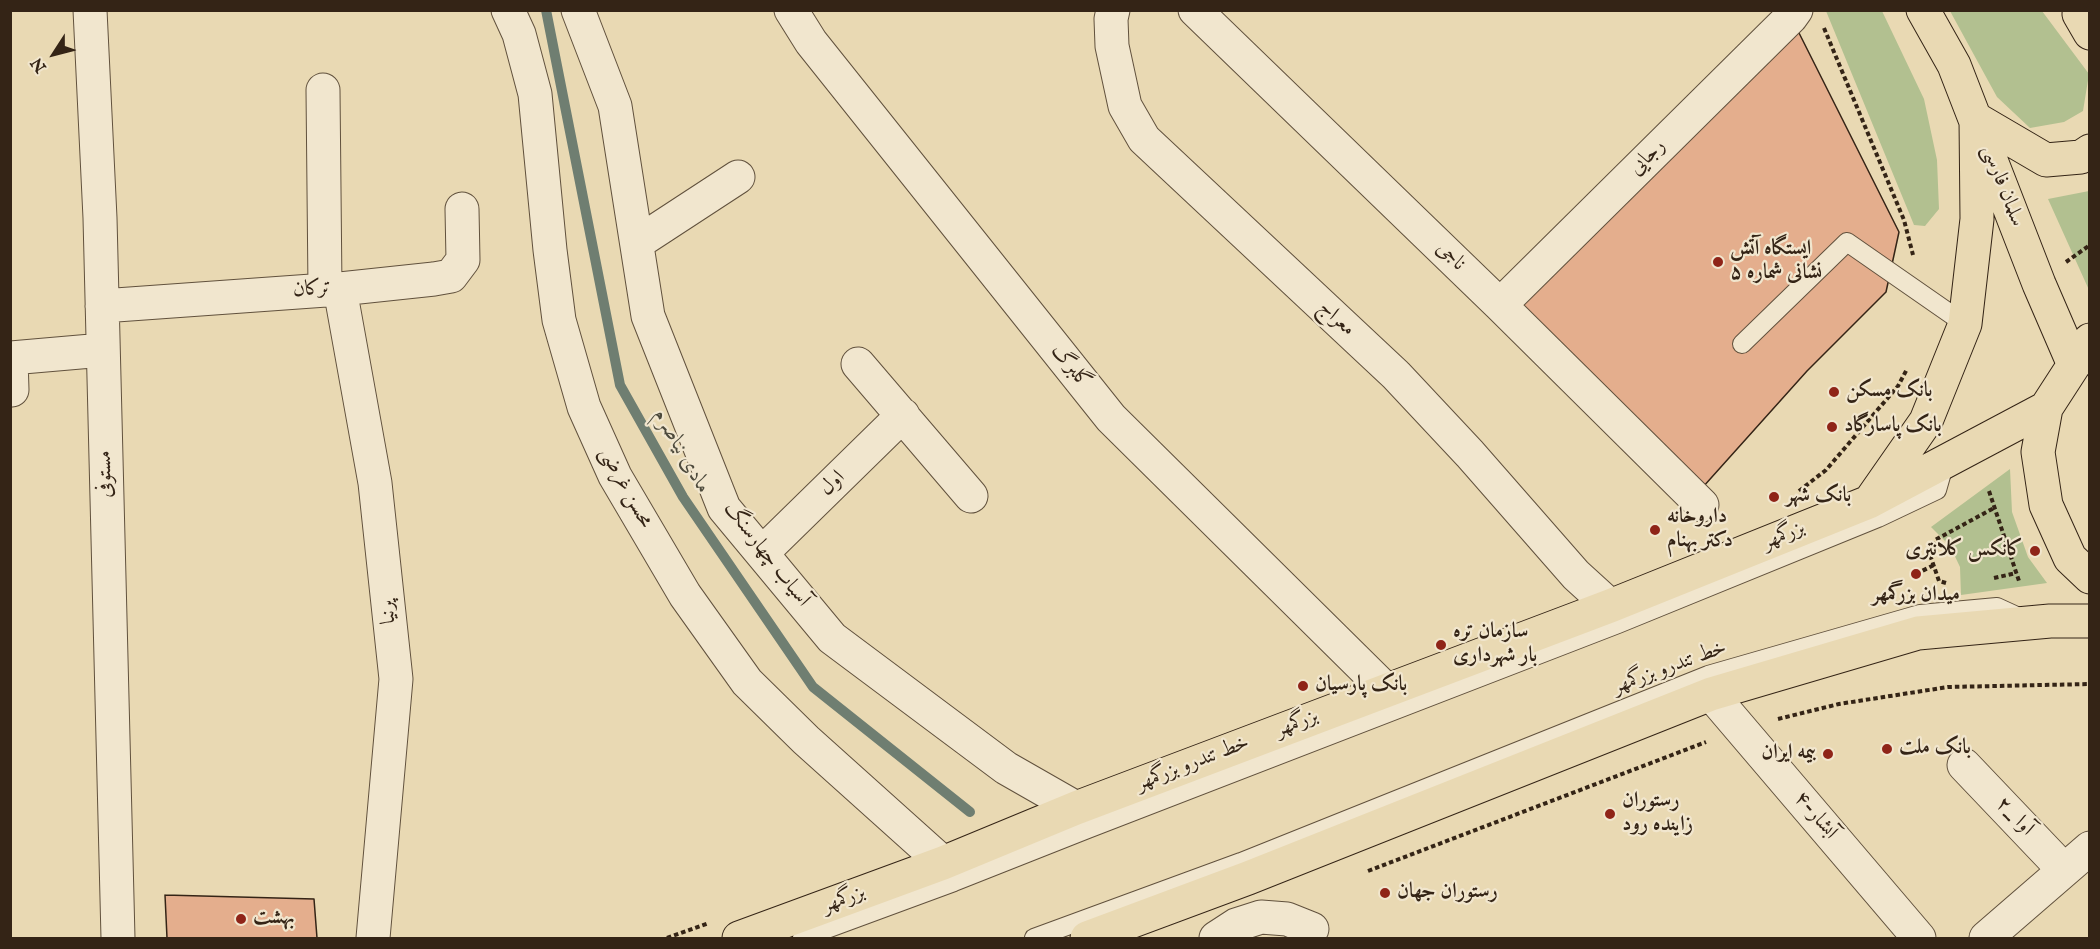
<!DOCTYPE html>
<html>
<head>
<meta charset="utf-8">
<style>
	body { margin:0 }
	#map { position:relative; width:2100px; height:949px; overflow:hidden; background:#e9d9b3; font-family:"IM FELL English",serif }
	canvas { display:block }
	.frame { position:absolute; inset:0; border:12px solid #342416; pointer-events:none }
	.north { position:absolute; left:24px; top:24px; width:60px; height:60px; -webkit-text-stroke:4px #f1e6ce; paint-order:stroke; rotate:234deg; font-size:16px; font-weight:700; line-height:24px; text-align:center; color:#342416 }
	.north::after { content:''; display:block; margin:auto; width:21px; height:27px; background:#342416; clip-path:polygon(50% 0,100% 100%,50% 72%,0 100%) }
</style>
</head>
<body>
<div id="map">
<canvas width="2100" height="949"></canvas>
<div class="frame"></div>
<div class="north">N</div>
</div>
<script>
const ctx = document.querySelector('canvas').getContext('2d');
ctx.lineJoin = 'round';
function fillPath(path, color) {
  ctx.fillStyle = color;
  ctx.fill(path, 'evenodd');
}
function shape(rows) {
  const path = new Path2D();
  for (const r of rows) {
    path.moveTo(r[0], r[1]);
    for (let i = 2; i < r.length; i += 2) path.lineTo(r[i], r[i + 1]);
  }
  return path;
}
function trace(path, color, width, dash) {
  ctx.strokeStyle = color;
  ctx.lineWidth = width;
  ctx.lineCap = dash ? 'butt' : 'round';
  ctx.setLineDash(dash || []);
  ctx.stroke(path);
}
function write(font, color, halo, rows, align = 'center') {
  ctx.font = font + ' "IM FELL English",Amiri,serif';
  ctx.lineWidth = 4.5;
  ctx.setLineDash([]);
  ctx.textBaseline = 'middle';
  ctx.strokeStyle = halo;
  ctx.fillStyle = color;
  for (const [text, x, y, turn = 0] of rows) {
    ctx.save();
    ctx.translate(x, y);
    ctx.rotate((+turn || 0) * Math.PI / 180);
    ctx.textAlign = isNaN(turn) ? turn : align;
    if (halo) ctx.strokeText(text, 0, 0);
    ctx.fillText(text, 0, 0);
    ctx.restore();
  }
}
const green = shape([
	[1826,11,1882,11,1924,99,1937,160,1939,209,1925,226,1914,225],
	[1950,11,2042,11,2089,74,2083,111,2064,122,2030,128,1997,97],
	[2089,191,2089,290,2048,199],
	[2010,469,2012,512,2028,557,2047,583,1961,595,1960,567,1950,546,1931,527]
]);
const stream = shape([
	[546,10,620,385,683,497,813,687,970,812]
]);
const building = shape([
	[1791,17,1899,232,1886,292,1807,371,1694,497,1500,305,1791,17],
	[165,895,314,899,317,938,167,938,165,895]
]);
const path = shape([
	[1824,28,1904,220,1913,255],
	[2066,262,2090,245],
	[1799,491,1826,470,1898,386,1907,369],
	[1989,491,2019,581],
	[1916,574,1934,565],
	[1994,578,2016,573],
	[1946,583,1939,581,1929,552,1935,540,1994,508],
	[1778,719,1839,704,1948,687,2090,684],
	[1368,871,1706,742],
	[667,938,709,923]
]);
const service = shape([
	[1742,344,1847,242,1965,324],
	[802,938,954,882,1088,829,1618,624,1878,518,1937,490,1945,462],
	[1034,938,1241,862,1708,675,1920,614,1997,607,2021,618]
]);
const minor = shape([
	[90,10,100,218,118,938],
	[508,10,519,34,535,94,550,250,559,320,584,407,615,476,685,595,747,682,806,740,943,863],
	[578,10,615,106,648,316,724,508,832,638,1006,768,1076,808],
	[791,10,811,42,1111,418,1386,690],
	[1113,10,1111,19,1112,46,1125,106,1144,139,1396,375,1470,454,1576,575,1610,606],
	[1195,10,1500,305,1702,505],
	[323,90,325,289],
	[637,243,738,177],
	[340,289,375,483,396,679,373,938],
	[1500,305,1791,17,1796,10],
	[102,306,340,289,434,279,451,276,463,260,462,209],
	[858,364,971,496],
	[12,390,11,358,103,350],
	[762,553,903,415],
	[1711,694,1919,938],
	[1964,765,2064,870],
	[1986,938,2090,848]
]);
const tertiary = shape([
	[1216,938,1236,925,1261,917,1287,919,1312,929]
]);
const primary = shape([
	[1923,10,1954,65,2039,284,2074,365],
	[2079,14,2090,33],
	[1976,119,2046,160,2081,157,2090,151],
	[2090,340,2046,408,2038,452,2046,505,2070,558,2090,577],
	[1873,497,1926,421,1965,324,1977,219,1976,119],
	[739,938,943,863,1076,808,1610,606,1869,502,2046,408],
	[1087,938,1248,878,1711,694,1918,633,2050,621,2090,621]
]);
const markers = [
	[1718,262,6,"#8f2418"],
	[1834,392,6,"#8f2418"],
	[1832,427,6,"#8f2418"],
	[1774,497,6,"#8f2418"],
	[1655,530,6,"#8f2418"],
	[2035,551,6,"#8f2418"],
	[1916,574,6,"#8f2418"],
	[1441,645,6,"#8f2418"],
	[1303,686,6,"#8f2418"],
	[1887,749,6,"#8f2418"],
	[1828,754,6,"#8f2418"],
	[1610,814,6,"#8f2418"],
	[1385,893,6,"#8f2418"],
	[241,919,6,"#8f2418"]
];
const streetNames = [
	["رجایی",1648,158,-45],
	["سلمان فارسی",2002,186,69],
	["ناجی",1450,257,44],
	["ترکان",312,290,-4],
	["معراج",1336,319,43],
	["گلبرگ",1070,367,51],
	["مستوفی",106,474,-91],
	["اول",833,484,-44],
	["محسن غرضی",625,488,61],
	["بزرگمهر",1784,536,-22],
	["آسیاب چهارسنگ",766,555,52],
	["پرنیا",389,612,-96],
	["خط تندرو بزرگمهر",1670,668,-20],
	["بزرگمهر",1297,724,-21],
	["خط تندرو بزرگمهر",1193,764,-21],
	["۴-آبشار",1815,816,50],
	["۲_ آوا",2014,817,46],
	["بزرگمهر",844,900,-20]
];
const poiNames = [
	["ایستگاه آتش",1730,250],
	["نشانی شماره ۵",1730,274],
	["بانک مسکن",1846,392],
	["بانک پاسارگاد",1844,427],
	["بانک شهر",1786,497],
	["داروخانه",1667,518],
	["دکتر بهنام",1667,542],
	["کانکس کلانتری",2023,551,"right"],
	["میدان بزرگمهر",1916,596,"center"],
	["سازمان تره",1453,633],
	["بار شهرداری",1453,657],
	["بانک پارسیان",1315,686],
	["بانک ملت",1899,749],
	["بیمه ایران",1816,754,"right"],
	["رستوران",1622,802],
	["زاینده رود",1622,826],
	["رستوران جهان",1397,893],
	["بهشت",253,919]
];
const waterNames = [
	["مادی نیاصرم",681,452,60]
];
fillPath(green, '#b2c090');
trace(stream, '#6f7e71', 10);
fillPath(building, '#e4ae8d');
trace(building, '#342416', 1.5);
trace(service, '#61513d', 20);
trace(minor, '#61513d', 35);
trace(tertiary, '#61513d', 35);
trace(primary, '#342416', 35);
trace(path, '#342416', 4, [4.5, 3]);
trace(service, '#f1e6ce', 18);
trace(minor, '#f1e6ce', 33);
trace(tertiary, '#f1e6ce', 33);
trace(primary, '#e9d9b3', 33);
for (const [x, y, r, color] of markers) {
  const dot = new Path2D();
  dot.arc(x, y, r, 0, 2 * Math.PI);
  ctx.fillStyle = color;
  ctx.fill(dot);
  trace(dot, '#f1e6ce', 2);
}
write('21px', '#342416', '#f1e6ce', streetNames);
write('bold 21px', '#342416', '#f1e6ce', poiNames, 'left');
write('italic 22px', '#4d4a3c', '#f1e6ce', waterNames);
</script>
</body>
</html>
